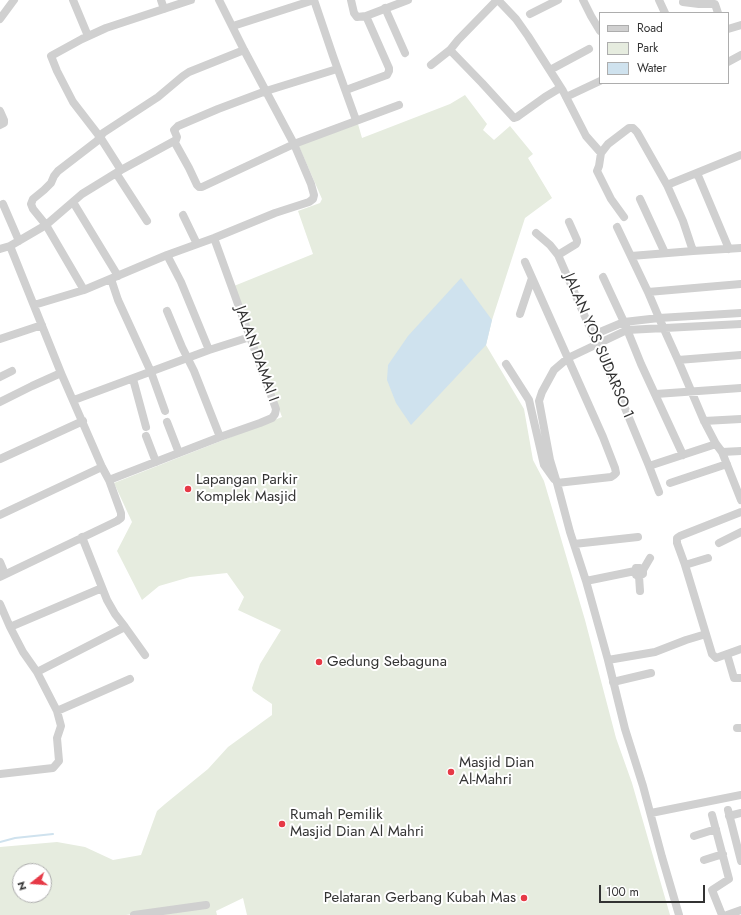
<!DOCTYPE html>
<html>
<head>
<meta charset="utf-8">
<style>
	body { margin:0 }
	#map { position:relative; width:741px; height:915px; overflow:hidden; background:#fff; font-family:Jost,sans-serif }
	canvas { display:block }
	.legend { position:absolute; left:599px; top:12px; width:130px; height:72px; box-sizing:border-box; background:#fff; border:1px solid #adadad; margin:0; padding:5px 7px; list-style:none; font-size:12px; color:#333 }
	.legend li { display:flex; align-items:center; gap:8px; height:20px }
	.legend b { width:20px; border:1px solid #adadad }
	.north { position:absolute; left:12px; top:863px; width:40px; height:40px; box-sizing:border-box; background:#fff; border:1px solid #adadad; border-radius:50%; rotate:253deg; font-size:11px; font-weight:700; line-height:16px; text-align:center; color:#333 }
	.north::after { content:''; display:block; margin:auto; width:14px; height:18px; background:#e63946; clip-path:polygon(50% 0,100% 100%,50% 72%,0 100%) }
	.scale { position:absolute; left:599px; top:885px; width:106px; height:18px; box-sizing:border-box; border:2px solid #333; border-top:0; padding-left:5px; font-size:12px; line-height:14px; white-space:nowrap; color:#333; -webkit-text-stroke:3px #fff; paint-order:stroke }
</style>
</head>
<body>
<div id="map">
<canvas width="741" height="915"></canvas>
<ul class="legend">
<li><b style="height:5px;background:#d0d0d0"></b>Road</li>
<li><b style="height:11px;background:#e6ecdf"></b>Park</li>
<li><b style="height:11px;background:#cfe2ee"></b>Water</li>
</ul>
<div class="north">N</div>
<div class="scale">100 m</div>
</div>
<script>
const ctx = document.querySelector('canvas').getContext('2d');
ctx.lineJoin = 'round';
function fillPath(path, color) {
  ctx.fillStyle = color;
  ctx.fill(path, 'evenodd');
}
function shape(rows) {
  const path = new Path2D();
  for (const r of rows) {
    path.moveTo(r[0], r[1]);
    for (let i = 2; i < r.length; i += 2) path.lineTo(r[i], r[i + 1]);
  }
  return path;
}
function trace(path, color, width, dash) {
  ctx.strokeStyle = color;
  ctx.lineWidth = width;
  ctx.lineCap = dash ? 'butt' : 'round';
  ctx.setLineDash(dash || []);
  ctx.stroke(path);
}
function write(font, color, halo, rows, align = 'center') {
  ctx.font = font + ' Jost,sans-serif';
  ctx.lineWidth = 4;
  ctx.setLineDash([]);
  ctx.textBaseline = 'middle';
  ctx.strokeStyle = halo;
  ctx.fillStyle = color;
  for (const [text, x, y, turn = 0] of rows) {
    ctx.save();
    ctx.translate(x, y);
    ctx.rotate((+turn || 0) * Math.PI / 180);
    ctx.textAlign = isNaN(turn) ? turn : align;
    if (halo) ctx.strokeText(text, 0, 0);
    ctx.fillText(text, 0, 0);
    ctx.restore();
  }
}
const green = shape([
	[465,95,487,124,483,130,494,140,510,126,533,154,528,158,552,198,525,218,492,320,486,345,524,409,533,460,544,481,585,620,616,738,632,783,670,915,247,915,243,898,216,911,217,915,157,915,156,911,126,915,0,915,0,847,57,842,85,847,113,860,141,855,157,811,165,804,208,769,228,747,272,715,272,704,253,691,252,688,260,664,281,630,238,610,244,597,227,573,190,577,159,586,142,600,117,551,132,522,114,483,282,417,234,286,313,254,298,211,320,203,322,199,298,144,358,124,362,138,450,104],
	[20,871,44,871,44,895,20,895]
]);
const water = shape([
	[461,278,492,320,486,345,411,425,396,403,387,380,388,365,408,336]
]);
const stream = shape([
	[0,842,15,838,53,834]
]);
const minor = shape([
	[73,0,88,36],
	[161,0,164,9],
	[314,0,333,56,356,120],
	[351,0,354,13,357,17,366,16,408,0],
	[498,0,516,19,528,36,563,91,586,136,601,153,608,144,629,128,633,128,637,132,667,185,683,221,693,251],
	[583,0,591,16,600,31],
	[659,0,665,13],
	[683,2,699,4,715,4,718,13],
	[385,8,405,53],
	[530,14,558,0],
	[0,19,14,0],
	[233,26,314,0],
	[728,29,741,25],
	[450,50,482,83,514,118,517,117,545,97,560,88],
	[728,62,741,55],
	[431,65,450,50,458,40,497,0],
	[550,70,589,49],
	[346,90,384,76,387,75,389,71,389,68,366,16],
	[566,97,600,81],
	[0,111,4,120,4,123,0,125],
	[174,141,189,168,197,185,199,187,202,187,294,144,399,105],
	[601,153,599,166,597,171,611,199,624,217],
	[121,170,100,137,73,102,57,71,51,56,82,39,106,28,191,0],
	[116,173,147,221],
	[697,173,729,249],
	[667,185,741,155],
	[640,199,665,253],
	[73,202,118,276],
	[3,204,19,241],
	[183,215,197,244],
	[617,227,648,292,659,318,678,360,704,421,716,444,722,452],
	[536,233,550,245,558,255,593,335,598,343,649,466,659,492],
	[10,246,46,225,33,209,31,204,33,199,44,190,51,183,54,176,58,171,97,141,103,133,158,97,183,76,189,72,244,50],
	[0,249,10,246,61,373,102,467,109,480,121,513,121,518,117,521,0,577],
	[167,255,181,282,209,350],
	[558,255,576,244,577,242,577,240,569,222],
	[631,256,693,251,741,248],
	[525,262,603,437,615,468,616,473,614,475,611,477,557,483],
	[603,277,624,322,641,364,683,455],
	[111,279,118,300,151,372,165,411],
	[84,290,46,225,82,194,121,170,176,140,177,137,174,130,178,126,218,109,266,91,337,69],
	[648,292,741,284],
	[34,305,84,290,167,255,214,238,275,213,309,202,313,199,314,195,311,184,294,144,244,50,219,0],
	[167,311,182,347,194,371,220,437],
	[520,314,532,278],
	[593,335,624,322,659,318,741,313],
	[0,339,42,325],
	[678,360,741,355],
	[506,364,529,400,544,465,554,479],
	[0,377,12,371],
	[133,379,146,427],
	[656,394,741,388],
	[74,400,209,350,250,337],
	[0,402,32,386,61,373],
	[704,421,741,419],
	[167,422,179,453],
	[146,436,156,462],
	[741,451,722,452,741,500],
	[0,459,83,421],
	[649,466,716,444],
	[109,480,220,437,260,423,272,418,275,414,276,409,214,238],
	[670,483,727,464],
	[741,512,680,536,677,538,677,543,685,565,712,654,716,658,741,649],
	[0,515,102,467],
	[82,537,107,600,115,614,125,627,145,655],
	[719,543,741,532],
	[574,544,638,537],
	[0,562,5,574],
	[685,565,708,558],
	[636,568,640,568,643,570,643,574,639,576,636,575,635,571,636,568],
	[643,570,650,558],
	[639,576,640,591],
	[586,581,635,571],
	[0,604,10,627,23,652,37,672,57,711,61,726,57,738,59,761,53,768,0,774],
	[10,627,102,588],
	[727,654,734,678,741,678],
	[608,660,655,652,686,640,706,634],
	[37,672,125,627],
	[613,682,651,673],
	[57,711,130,679],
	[737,728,741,728],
	[728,810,741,861],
	[651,813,741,795],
	[712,815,729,879,712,890,722,915],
	[729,816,741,813],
	[694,836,716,829],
	[704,860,723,854],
	[134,915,206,905],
	[679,915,662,857,643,786,625,729,608,660,586,581,570,532,557,483,550,460,539,401,542,392,554,370,568,358,627,330,741,324],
	[727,915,741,910]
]);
const markers = [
	[188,489,4,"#e63946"],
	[319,662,4,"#e63946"],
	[451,772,4,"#e63946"],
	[282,824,4,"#e63946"],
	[524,898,4,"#e63946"]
];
const streetNames = [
	["JALAN YOS SUDARSO 1",598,346,67],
	["JALAN DAMAI I",256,354,70]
];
const poiNames = [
	["Lapangan Parkir",196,480],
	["Komplek Masjid",196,497],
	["Gedung Sebaguna",327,662],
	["Masjid Dian",459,763],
	["Al-Mahri",459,780],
	["Rumah Pemilik",290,815],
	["Masjid Dian Al Mahri",290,832],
	["Pelataran Gerbang Kubah Mas",516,898,"right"]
];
fillPath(green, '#e6ecdf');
fillPath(water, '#cfe2ee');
trace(stream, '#cfe2ee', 2);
trace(minor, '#d0d0d0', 8);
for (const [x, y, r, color] of markers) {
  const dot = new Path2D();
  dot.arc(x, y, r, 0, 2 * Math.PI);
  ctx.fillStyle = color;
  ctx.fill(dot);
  trace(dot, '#fff', 1.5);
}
write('15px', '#333', '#fff', streetNames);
write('15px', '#333', '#fff', poiNames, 'left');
</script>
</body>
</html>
